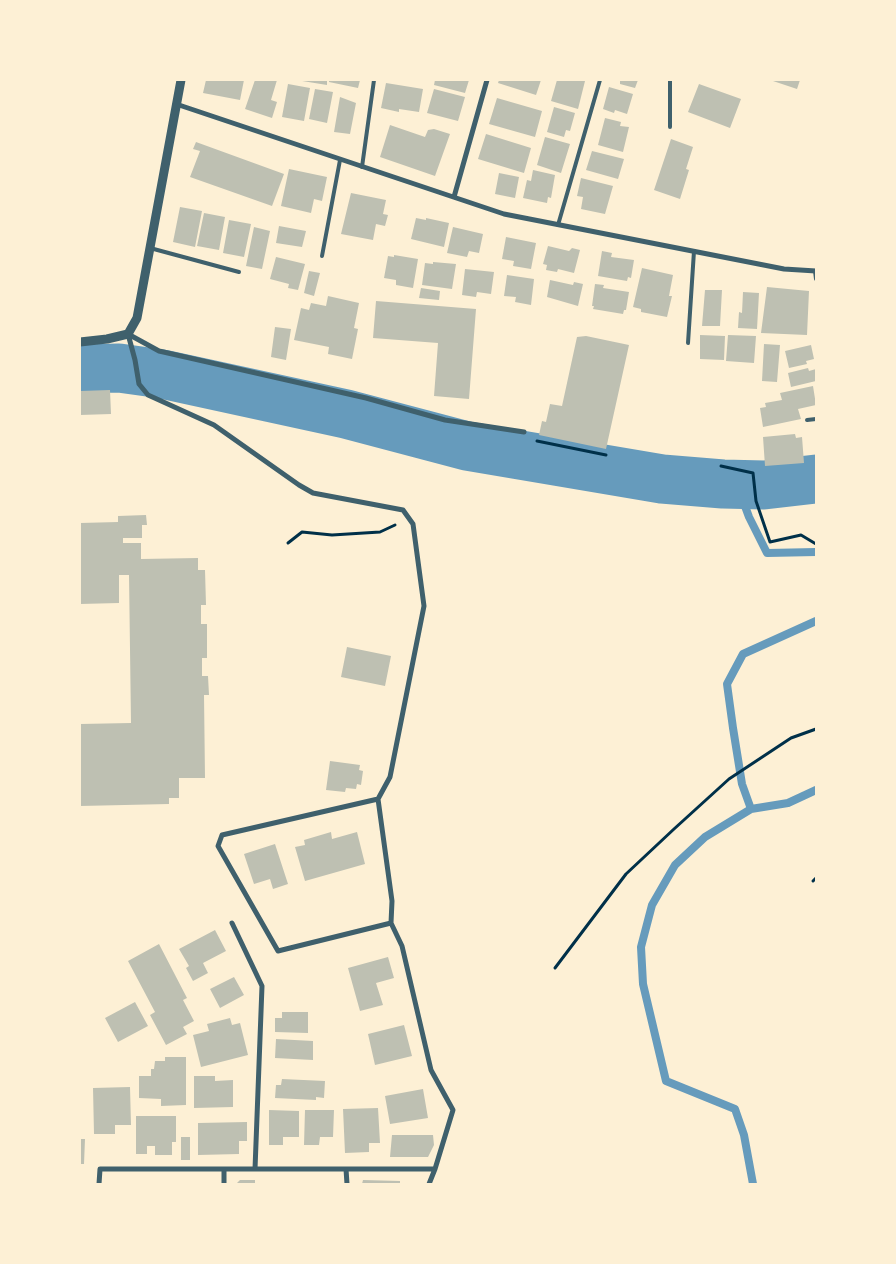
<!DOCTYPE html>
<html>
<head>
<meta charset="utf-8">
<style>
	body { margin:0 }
	#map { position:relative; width:896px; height:1264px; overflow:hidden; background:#fdf0d5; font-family:"PT Sans Narrow",sans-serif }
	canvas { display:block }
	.frame { position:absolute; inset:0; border:81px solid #fdf0d5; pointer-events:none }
</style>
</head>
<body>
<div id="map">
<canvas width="896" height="1264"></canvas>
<div class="frame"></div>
</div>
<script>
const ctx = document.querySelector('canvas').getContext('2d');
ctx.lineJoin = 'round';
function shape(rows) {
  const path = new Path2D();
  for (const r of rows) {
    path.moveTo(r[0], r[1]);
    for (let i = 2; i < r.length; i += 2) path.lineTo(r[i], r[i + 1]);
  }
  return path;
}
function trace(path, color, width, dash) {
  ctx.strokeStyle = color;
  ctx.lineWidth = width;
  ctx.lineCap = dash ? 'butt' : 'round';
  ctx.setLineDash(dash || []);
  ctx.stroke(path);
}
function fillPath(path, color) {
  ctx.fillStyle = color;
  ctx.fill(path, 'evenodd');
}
const stream = shape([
	[741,484,742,498,749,517,767,553,816,552],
	[816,621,743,654,727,684,733,728,742,784,751,809,788,803,816,790],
	[751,809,705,837,675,865,652,905,641,947,643,984,666,1081,735,1109,744,1135,753,1184]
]);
const river = shape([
	[80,369,119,368,162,374,346,414,467,446,662,479,723,484,764,485,816,479]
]);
const building = shape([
	[206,80,244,80,240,100,203,93],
	[255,80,277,80,271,100,277,102,272,118,245,109],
	[296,80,327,80,327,85],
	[329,80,360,80,358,88,329,82],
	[435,80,469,80,465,93,434,85],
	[499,80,541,80,536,95,498,83],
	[557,80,585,81,578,109,551,101],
	[620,80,638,80,635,88,620,84],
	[770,80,800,80,797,89],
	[386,83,423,89,419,112,399,109,399,112,381,108],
	[288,84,310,88,304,121,282,117],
	[699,84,741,99,730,128,688,112],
	[609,87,633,94,627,114,615,110,614,113,603,109],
	[315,89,333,92,327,123,309,119],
	[434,89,465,97,458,121,427,113],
	[340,97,356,103,350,134,334,132],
	[497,98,542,111,535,137,489,124],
	[554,107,575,113,570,131,566,130,564,137,547,132],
	[605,118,621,122,620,126,629,127,623,152,598,145],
	[390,125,425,137,428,130,434,129,450,134,435,176,380,157],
	[486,134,531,148,524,173,478,159],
	[545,137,570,144,561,173,537,165],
	[671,139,693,147,686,169,689,170,680,199,654,190],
	[196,142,284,174,272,206,190,177,200,151,193,149],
	[592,151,624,159,618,179,586,170],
	[289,169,327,177,322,201,314,199,311,213,281,206],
	[533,170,555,175,551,198,548,197,547,203,523,198,527,180,531,181],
	[499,173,519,177,515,198,495,194],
	[581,178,613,186,605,214,581,209,583,197,577,196],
	[351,193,386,200,383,214,388,215,385,226,376,224,373,240,341,234],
	[180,207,202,211,195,247,173,242],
	[204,213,225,217,219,250,197,246],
	[416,218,426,220,426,218,449,223,444,247,411,239],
	[229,220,251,224,244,257,223,253],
	[279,226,306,231,302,247,276,243],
	[254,227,270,231,262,269,246,266],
	[453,227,483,234,479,253,469,251,467,257,447,253],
	[506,237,536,243,531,269,513,266,514,261,502,259],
	[548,246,569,251,572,248,580,250,574,273,558,269,557,272,546,270,547,265,543,264],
	[602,251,612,253,611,257,634,260,631,278,628,277,627,281,598,276],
	[394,255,418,259,413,288,396,285,396,280,384,278,388,256,394,257],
	[276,257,305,264,298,290,288,288,289,284,270,279],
	[433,262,456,264,452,289,422,285,425,263,433,264],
	[642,268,673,275,669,296,672,296,667,317,641,312,641,309,633,307],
	[465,269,494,272,491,294,477,292,476,297,462,295],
	[309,271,320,273,314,296,304,293],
	[507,275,534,279,531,305,515,302,516,297,504,296],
	[550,280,573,285,574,282,583,284,578,306,547,297],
	[595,284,604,285,603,288,629,292,626,310,624,310,623,314,593,309,594,306,592,306],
	[767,287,809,291,807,335,761,333],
	[421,288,440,291,439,300,419,298],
	[705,290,722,290,720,326,702,326],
	[743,292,759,293,757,329,738,328,739,312,742,313],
	[328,296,359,303,354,328,358,329,352,359,328,354,329,347,294,340,301,308,309,310,311,303,326,306],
	[376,301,476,309,469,399,434,396,438,343,373,338],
	[275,327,291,329,286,360,271,357],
	[700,335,725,336,724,360,700,359],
	[728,335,756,336,754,363,726,361],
	[586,336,629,345,606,449,539,435,542,421,546,422,550,404,562,406,577,337],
	[764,344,780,345,777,382,762,381],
	[811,345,814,359,806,361,807,364,789,368,785,351],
	[808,368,809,371,816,369,816,381,791,387,788,373],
	[813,386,816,405,798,409,801,419,763,427,760,408,766,407,765,403,782,400,780,393],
	[110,390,111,414,80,415,80,391],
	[795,434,796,438,802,437,804,463,765,466,763,437],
	[146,515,147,525,142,525,142,538,123,538,123,543,141,543,141,559,198,558,198,570,205,570,206,605,201,605,201,624,207,624,207,658,202,658,202,676,208,676,209,695,204,695,205,778,179,778,179,798,169,798,169,804,80,806,80,724,131,723,129,575,119,575,119,603,80,604,80,523,118,522,118,516],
	[347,647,391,656,385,686,341,677],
	[330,761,360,765,359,770,363,771,361,785,357,784,356,789,346,788,345,792,326,790],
	[331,832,332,839,357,832,365,864,305,881,295,847,305,845,304,840],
	[275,844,288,884,273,889,270,879,254,884,244,854],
	[215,930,226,951,203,963,208,973,193,981,186,968,189,966,179,949],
	[159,944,187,998,183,1000,194,1021,183,1027,187,1034,166,1045,150,1015,155,1012,128,961],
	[388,957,394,978,376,983,383,1005,360,1011,348,968],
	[234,977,244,995,220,1008,210,989],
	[135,1002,148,1026,118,1042,105,1018],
	[282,1012,308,1012,308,1033,275,1032,275,1018,282,1018],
	[230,1018,232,1025,240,1023,248,1055,201,1067,193,1035,209,1031,207,1024],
	[404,1025,412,1056,375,1065,368,1034],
	[276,1039,313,1041,313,1060,275,1058],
	[165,1057,186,1057,186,1105,161,1106,161,1099,139,1098,139,1076,151,1076,151,1069,154,1069,155,1061,165,1061],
	[194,1076,215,1076,215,1081,233,1080,233,1107,194,1108],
	[282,1079,325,1081,324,1098,316,1097,316,1100,275,1098,276,1085,281,1085],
	[130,1087,131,1125,115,1125,115,1134,94,1134,93,1088],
	[423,1089,428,1118,390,1124,385,1096],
	[378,1108,380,1143,369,1143,369,1152,345,1153,343,1109],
	[269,1110,299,1111,299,1137,283,1137,283,1145,269,1145],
	[305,1110,334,1110,333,1137,320,1137,319,1145,304,1145],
	[136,1116,176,1116,176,1142,172,1142,172,1155,155,1155,155,1146,147,1146,147,1154,136,1154],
	[247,1122,247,1141,239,1141,239,1154,198,1155,198,1123],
	[392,1135,433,1135,434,1145,428,1157,390,1157],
	[181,1137,190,1137,190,1160,181,1160],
	[80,1139,85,1139,84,1164,80,1164],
	[240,1180,255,1180,255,1184,236,1184],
	[363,1180,400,1181,400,1184,362,1184]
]);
const path = shape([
	[537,441,606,455],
	[721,466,753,473,756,501,770,542,801,535,816,544],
	[288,543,302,532,332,535,380,532,395,525],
	[813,881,816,878],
	[555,968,626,874,674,829,729,779,791,738,816,729]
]);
const service = shape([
	[670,80,670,127],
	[362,167,374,80],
	[558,225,600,80],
	[150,248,239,272],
	[322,256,340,160],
	[815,271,816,279],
	[688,343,694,251],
	[807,420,816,419]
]);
const minor = shape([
	[176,104,504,214,784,269,816,271],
	[454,197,487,80],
	[128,334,135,360,139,384,148,395,214,425,299,485,313,493,403,510,413,524,424,606,390,777,378,799,392,901,391,923,402,946,431,1070,453,1110,435,1169,429,1184],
	[128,334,159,351,366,398,445,420,524,432],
	[378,799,222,835,218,846,278,951,391,923],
	[232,923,262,986,255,1169],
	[346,1169,347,1184],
	[224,1170,224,1184],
	[99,1184,100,1169,435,1169]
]);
const tertiary = shape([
	[80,342,107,339,128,334,137,318,181,80]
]);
trace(stream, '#669bbc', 8);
trace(river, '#669bbc', 49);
fillPath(building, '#bec0b2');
trace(path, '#003049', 3);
trace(service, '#3f606c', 4);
trace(minor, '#3f606c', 5);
trace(tertiary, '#3f606c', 9);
</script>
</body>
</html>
